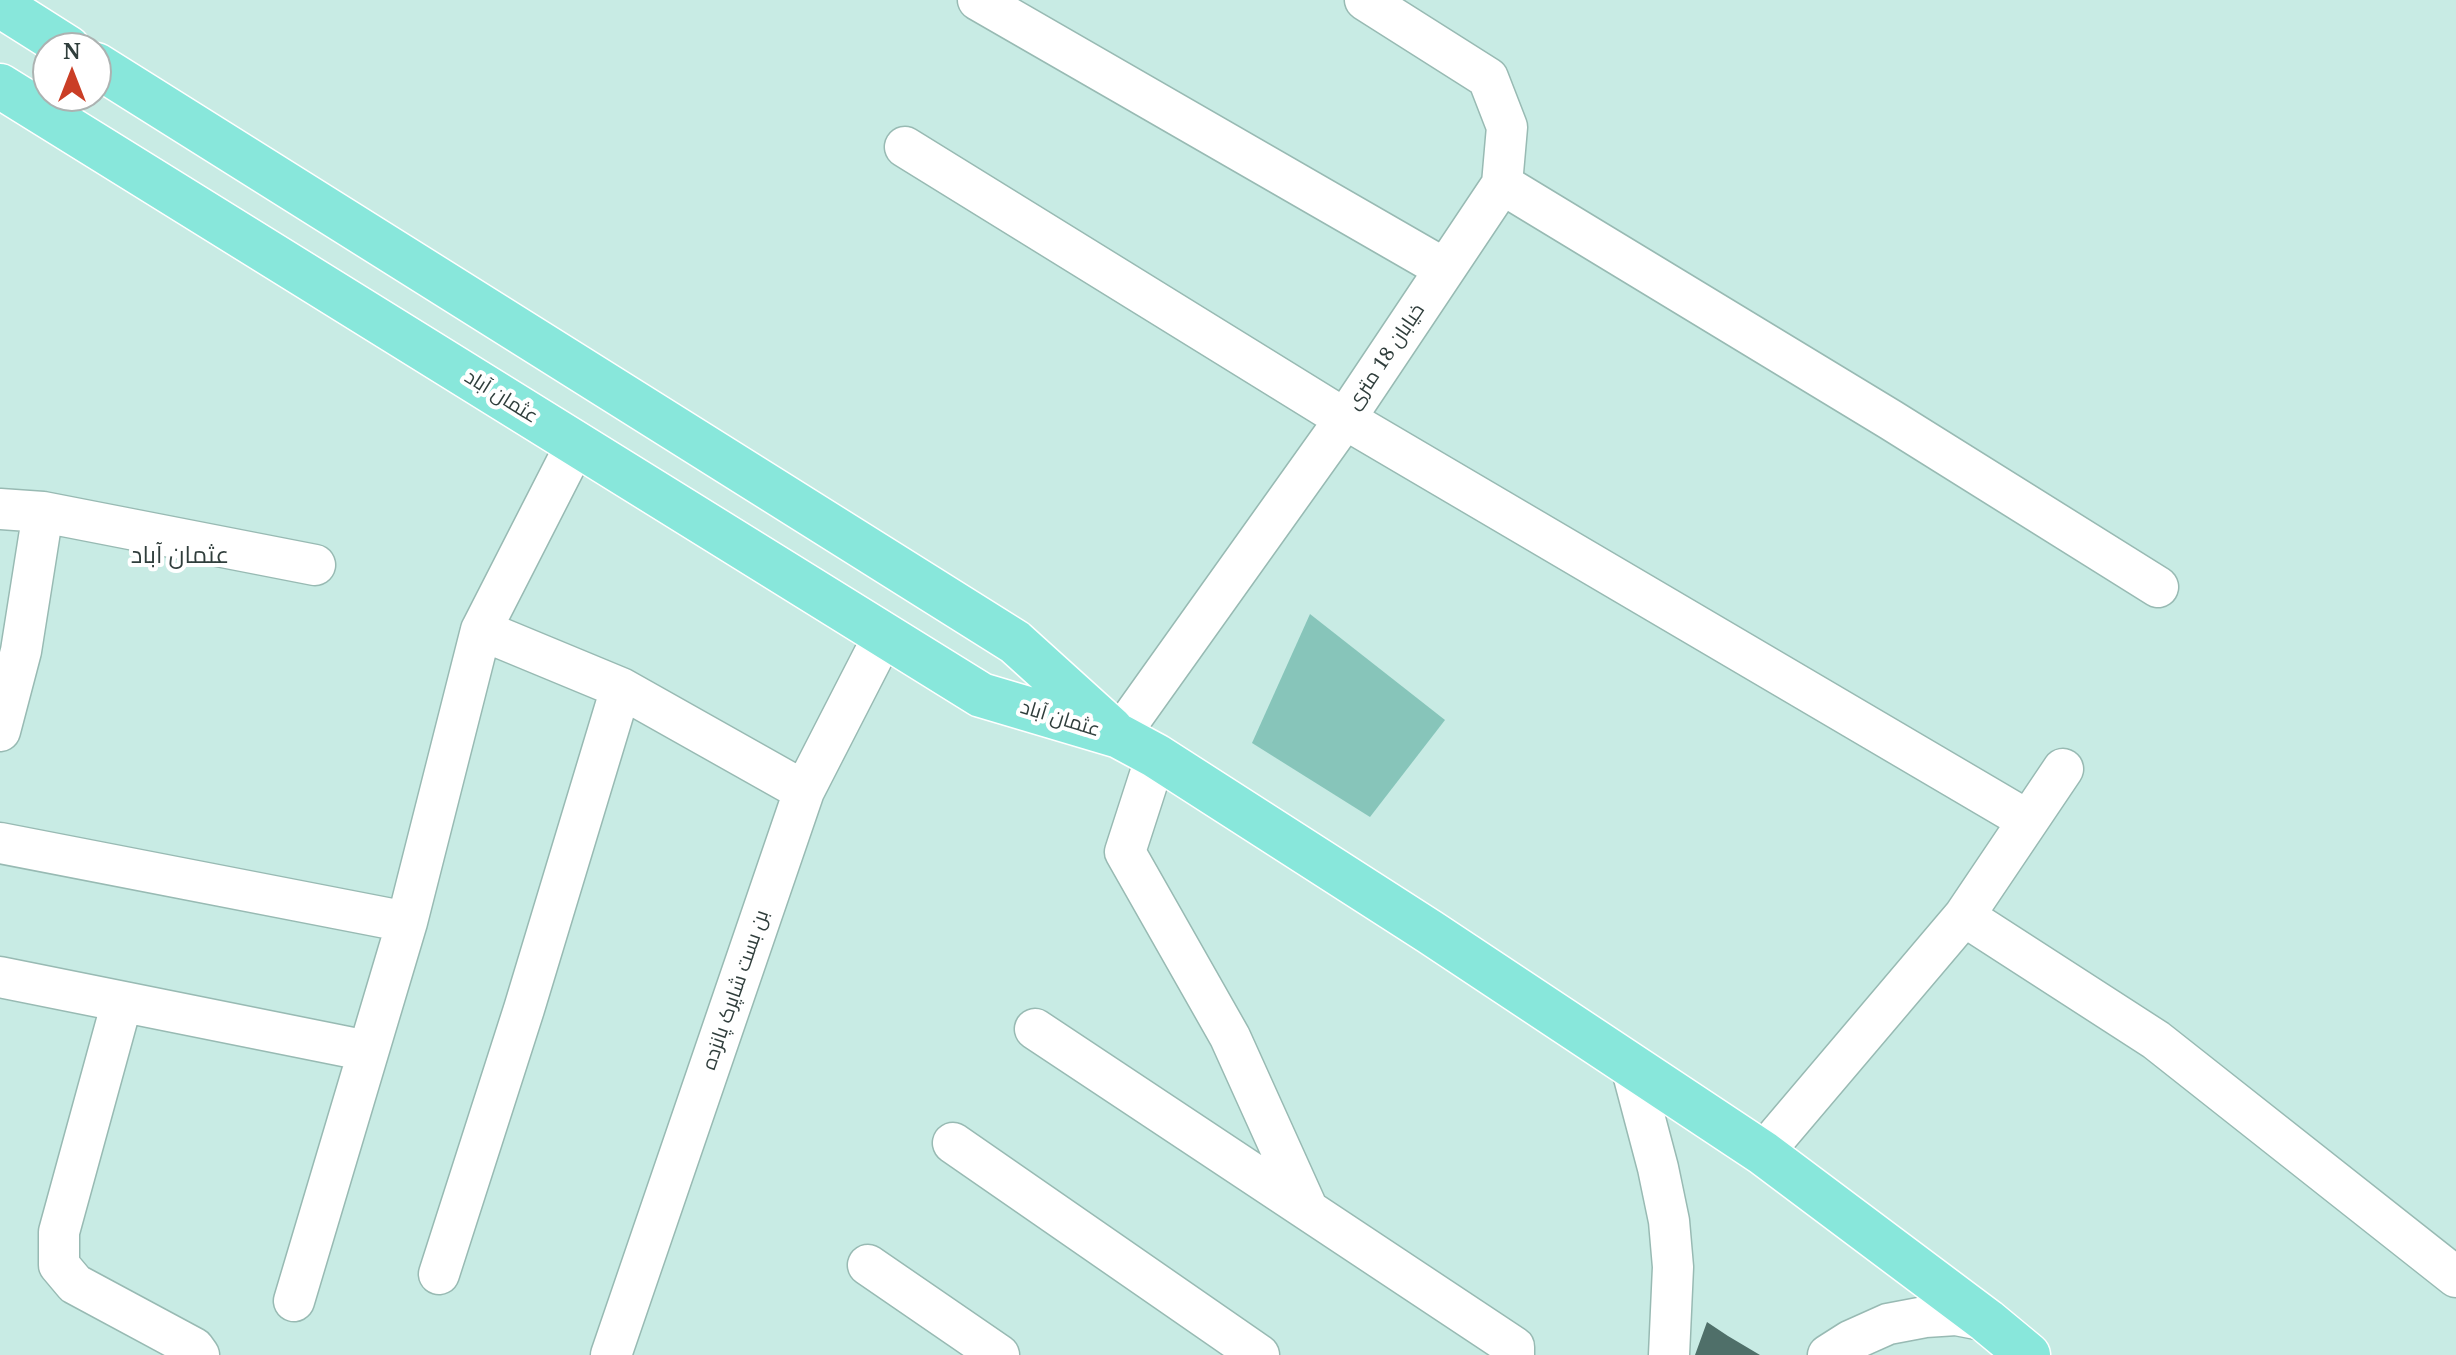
<!DOCTYPE html>
<html>
<head>
<meta charset="utf-8">
<style>
	body { margin:0 }
	#map { position:relative; width:2456px; height:1355px; overflow:hidden; background:#c8ebe4; font-family:"Noto Serif",serif }
	canvas { display:block }
	.north { position:absolute; left:32px; top:32px; width:80px; height:80px; box-sizing:border-box; background:#fff; border:2px solid #acb2b1; border-radius:50%; rotate:0deg; font-size:22px; font-weight:700; line-height:32px; text-align:center; color:#303e3c }
	.north::after { content:''; display:block; margin:auto; width:28px; height:36px; background:#ca3e26; clip-path:polygon(50% 0,100% 100%,50% 72%,0 100%) }
</style>
</head>
<body>
<div id="map">
<canvas width="2456" height="1355"></canvas>
<div class="north">N</div>
</div>
<script>
const ctx = document.querySelector('canvas').getContext('2d');
ctx.lineJoin = 'round';
function fillPath(path, color) {
  ctx.fillStyle = color;
  ctx.fill(path, 'evenodd');
}
function shape(rows) {
  const path = new Path2D();
  for (const r of rows) {
    path.moveTo(r[0], r[1]);
    for (let i = 2; i < r.length; i += 2) path.lineTo(r[i], r[i + 1]);
  }
  return path;
}
function trace(path, color, width, dash) {
  ctx.strokeStyle = color;
  ctx.lineWidth = width;
  ctx.lineCap = dash ? 'butt' : 'round';
  ctx.setLineDash(dash || []);
  ctx.stroke(path);
}
function write(font, color, halo, rows, align = 'center') {
  ctx.font = font + ' "Noto Serif",Cairo,serif';
  ctx.lineWidth = 8;
  ctx.setLineDash([]);
  ctx.textBaseline = 'middle';
  ctx.strokeStyle = halo;
  ctx.fillStyle = color;
  for (const [text, x, y, turn = 0] of rows) {
    ctx.save();
    ctx.translate(x, y);
    ctx.rotate((+turn || 0) * Math.PI / 180);
    ctx.textAlign = isNaN(turn) ? turn : align;
    if (halo) ctx.strokeText(text, 0, 0);
    ctx.fillText(text, 0, 0);
    ctx.restore();
  }
}
const green = shape([
	[1310,614,1445,720,1370,817,1252,743]
]);
const building = shape([
	[1707,1322,1728,1336,1760,1355,1695,1355]
]);
const minor = shape([
	[978,0,1445,269],
	[905,147,1345,419,2027,820],
	[1502,184,1891,420,2158,587],
	[0,509,43,512,315,565],
	[481,630,621,688,804,791],
	[0,731,21,651,43,512],
	[1119,736,1345,419,1502,184,1507,127,1488,78,1365,0],
	[1156,756,1125,852,1230,1037,1308,1210],
	[0,843,407,922],
	[1964,916,2156,1040,2456,1277],
	[0,977,368,1051],
	[122,1002,59,1232,59,1265,75,1284,194,1348,199,1355],
	[1035,1029,1514,1347,1514,1355],
	[1631,1066,1658,1168,1669,1221,1673,1267,1669,1355],
	[953,1143,1259,1355],
	[1763,1153,1964,916,2063,769],
	[868,1265,999,1355],
	[439,1274,524,1009,621,688],
	[294,1301,407,922,481,630,576,444],
	[611,1355,804,791,884,635],
	[1828,1355,1850,1341,1888,1324,1925,1317,1956,1315,1987,1321]
]);
const major = shape([
	[0,5,68,48],
	[96,65,1015,642,1111,729],
	[0,86,981,695,1119,736,1156,756,1430,932,1763,1153,1987,1321,2028,1355]
]);
const streetNames = [
	["خیابان 18 متری",1386,357,-56],
	["عثمان آباد",501,397,32],
	["عثمان آباد",1060,719,17],
	["بن بست شاپرک پانزده",736,990,-71]
];
const quarterNames = [
	["عثمان آباد",180,556]
];
fillPath(green, '#87c5ba');
fillPath(building, '#4f6f69');
trace(minor, '#98bab3', 43);
trace(major, '#fff', 47);
trace(minor, '#fff', 40);
trace(major, '#88e7db', 44);
write('20px', '#303e3c', '#fff', streetNames);
write('24px', '#303e3c', '#fff', quarterNames);
</script>
</body>
</html>
